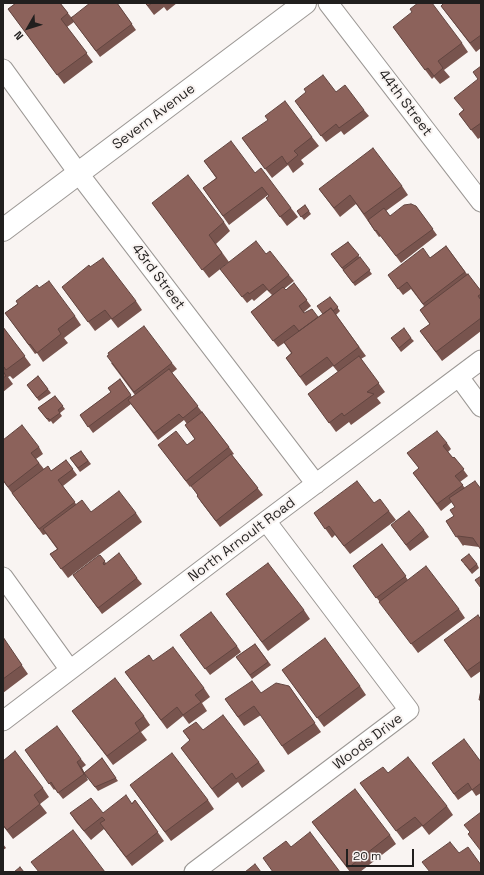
<!DOCTYPE html>
<html>
<head>
<meta charset="utf-8">
<style>
	body { margin:0 }
	#map { position:relative; width:484px; height:875px; overflow:hidden; background:#f9f4f2; font-family:"Space Grotesk",sans-serif }
	canvas { display:block }
	.frame { position:absolute; inset:0; border:4px solid #211f1e; pointer-events:none }
	.north { position:absolute; left:8px; top:8px; width:40px; height:40px; -webkit-text-stroke:3px #f9f4f2; paint-order:stroke; rotate:231deg; font-size:11px; font-weight:700; line-height:16px; text-align:center; color:#211f1e }
	.north::after { content:''; display:block; margin:auto; width:14px; height:18px; background:#211f1e; clip-path:polygon(50% 0,100% 100%,50% 72%,0 100%) }
	.scale { position:absolute; left:346px; top:849px; width:68px; height:18px; box-sizing:border-box; border:2px solid #211f1e; border-top:0; padding-left:5px; font-size:12px; line-height:14px; white-space:nowrap; color:#211f1e; -webkit-text-stroke:3px #f9f4f2; paint-order:stroke }
</style>
</head>
<body>
<div id="map">
<canvas width="484" height="875"></canvas>
<div class="frame"></div>
<div class="north">N</div>
<div class="scale">20 m</div>
</div>
<script>
const ctx = document.querySelector('canvas').getContext('2d');
ctx.lineJoin = 'round';
function shape(rows) {
  const path = new Path2D();
  for (const r of rows) {
    path.moveTo(r[0], r[1]);
    for (let i = 2; i < r.length; i += 2) path.lineTo(r[i], r[i + 1]);
  }
  return path;
}
function trace(path, color, width, dash) {
  ctx.strokeStyle = color;
  ctx.lineWidth = width;
  ctx.lineCap = dash ? 'butt' : 'round';
  ctx.setLineDash(dash || []);
  ctx.stroke(path);
}
function fillPath(path, color) {
  ctx.fillStyle = color;
  ctx.fill(path, 'evenodd');
}
function write(font, color, halo, rows, align = 'center') {
  ctx.font = font + ' "Space Grotesk",sans-serif';
  ctx.lineWidth = 4;
  ctx.setLineDash([]);
  ctx.textBaseline = 'middle';
  ctx.strokeStyle = halo;
  ctx.fillStyle = color;
  for (const [text, x, y, turn = 0] of rows) {
    ctx.save();
    ctx.translate(x, y);
    ctx.rotate((+turn || 0) * Math.PI / 180);
    ctx.textAlign = isNaN(turn) ? turn : align;
    if (halo) ctx.strokeText(text, 0, 0);
    ctx.fillText(text, 0, 0);
    ctx.restore();
  }
}
const minor = shape([
	[328,3,481,202],
	[3,69,79,174,316,484],
	[459,377,481,407],
	[3,577,70,670],
	[3,721,266,521,481,360],
	[194,872,409,710,266,521]
]);
const tertiary = shape([
	[3,230,305,3]
]);
const wall = shape([
	[15,3,60,3,71,17,117,3,136,30,100,57,74,22,67,27,93,62,64,84,8,9,16,3],
	[145,3,177,3,167,11,164,7,154,15],
	[481,3,481,48,476,52,441,6],
	[393,27,462,43,468,52,444,70,450,77,440,84,434,77,432,79],
	[481,66,481,137,478,139,459,114,463,110,478,79],
	[336,92,364,110,369,116,344,135,341,131,326,142,299,107],
	[312,137,319,146,301,160,304,164,293,173,288,165,272,178,242,138],
	[204,161,255,173,291,208,298,217,287,226,266,198,269,196,268,195,229,225,203,188,216,178],
	[402,186,408,195,386,211,390,216,416,206,437,235,401,263,381,236,379,237,356,204,340,217,319,189],
	[152,203,224,222,230,231,216,244,229,262,209,278],
	[305,205,311,214,304,220,297,211],
	[348,242,372,274,355,286,331,254],
	[446,246,467,274,481,291,481,331,442,361,420,331,430,324,420,310,424,306,411,289,403,295,388,275,430,258],
	[266,254,289,275,294,281,284,289,286,290,294,283,311,306,304,312,304,313,318,317,323,314,330,297,340,311,336,315,366,356,361,359,385,392,377,398,381,403,351,425,349,422,336,432,308,394,338,372,333,366,306,386,286,358,291,353,284,343,278,347,251,312,272,295,267,290,254,301,252,299,247,303,220,269],
	[62,287,136,301,142,310,118,328,111,319,95,331],
	[39,288,75,316,81,325,64,338,68,343,43,362,37,353,35,354,5,313],
	[3,327,31,365,13,379,10,376,8,377,13,384,3,392],
	[391,338,411,338,414,341,401,352],
	[111,363,172,363,177,369,172,373,229,447,234,454,232,455,263,495,220,527,201,502,192,485,190,487,163,451,187,445,195,439,185,425,187,424,184,420,158,440,131,404,93,433,80,415,111,392,108,388,120,379,132,397,135,395],
	[38,376,51,393,39,401,27,385],
	[55,396,65,409,60,413,62,416,53,424,51,421,49,422,38,408],
	[3,440,39,447,43,454,36,459,44,469,51,471,66,460,77,475,63,486,76,504,91,512,136,513,142,522,68,578,50,554,57,549,46,534,43,535,3,481],
	[447,443,451,449,448,452,453,458,454,457,468,476,460,482,465,488,479,547,464,545,463,546,446,521,454,516,455,507,452,502,441,511,413,473,419,468,407,453],
	[81,451,91,464,80,472,70,458],
	[374,503,389,511,396,520,350,554,335,535,332,538,314,513],
	[391,525,424,530,429,537,410,551],
	[382,544,408,580,459,609,465,618,418,653,353,566],
	[100,555,106,563,137,578,142,584,102,614,73,575],
	[464,564,477,564,479,568,472,574],
	[226,594,304,610,310,619,268,651],
	[481,620,481,671,471,678,444,640],
	[3,638,28,674,3,693],
	[184,641,237,646,241,652,210,675],
	[255,644,271,665,252,679,236,657],
	[153,661,204,688,210,697,202,703,207,711,189,724,183,716,167,729,125,672],
	[282,670,360,686,366,695,324,727],
	[289,686,321,732,288,755,261,715,244,726,225,699,261,693],
	[72,711,144,716,150,725,141,732,147,740,113,765],
	[203,730,259,762,265,771,242,788,238,782,218,798,181,748,190,741,183,731],
	[25,750,81,759,86,765,82,768,88,780,63,799,55,789,54,790],
	[102,758,118,781,98,791,84,773],
	[3,761,43,788,49,797,40,804,47,813,13,839,3,826],
	[481,762,481,793,476,796,472,790,458,800,432,763],
	[360,783,447,806,453,815,429,835,422,826,403,840],
	[130,785,208,800,214,809,171,841],
	[135,800,164,841,132,866,104,829,91,840,76,822,70,813,103,813,132,803],
	[312,822,390,835,396,844,360,872,350,872],
	[3,844,6,848,3,850]
]);
const shadedWall = shape([
	[77,762,82,768,88,780,84,774]
]);
const building = shape([
	[16,3,60,3,68,13,61,19,87,53,57,75,8,9,16,3],
	[90,3,117,3,132,24,96,51,71,18,90,3],
	[145,3,152,3,148,6,145,3],
	[418,3,432,3,462,43,438,61,443,68,434,76,428,68,425,70,393,27,412,12,410,9,418,3],
	[444,3,481,3,481,35,470,43,441,6,444,3],
	[481,66,481,123,471,130,459,114,464,110,454,98,478,79,473,72,481,66],
	[323,75,336,92,345,85,364,110,339,128,336,124,321,136,295,101,306,92,304,89,323,75],
	[285,101,312,137,294,151,298,155,287,164,282,156,265,169,242,138,268,120,265,116,285,101],
	[231,141,255,173,261,168,291,208,280,217,266,198,269,196,262,187,223,216,203,188,217,178,204,161,231,141],
	[373,148,402,186,364,214,350,195,334,208,319,189,373,148],
	[188,175,224,222,209,235,222,253,202,270,152,203,188,175],
	[411,204,416,206,433,229,396,256,376,230,375,231,368,220,384,208,390,216,404,205,411,204],
	[305,205,309,211,301,217,297,211,305,205],
	[256,241,266,254,270,251,289,275,269,291,263,284,249,294,248,292,242,297,220,269,256,241],
	[348,242,359,255,342,268,331,254,348,242],
	[446,246,465,272,423,304,407,282,398,289,388,275,423,248,430,258,446,246],
	[360,257,370,270,353,283,343,270,360,257],
	[103,258,136,301,112,319,105,310,88,322,62,287,89,265,90,267,103,258],
	[468,274,481,291,481,294,478,296,481,300,481,318,436,352,420,331,430,324,420,310,468,274],
	[49,281,75,316,58,329,61,334,37,353,30,344,29,345,5,313,18,304,16,301,37,285,39,288,49,281],
	[294,283,307,300,299,306,304,313,312,309,318,317,299,331,294,325,273,341,251,312,283,287,286,290,294,283],
	[330,297,338,307,333,311,331,308,323,314,317,306,330,297],
	[331,308,359,347,334,366,327,357,300,377,286,358,292,353,284,342,331,308],
	[144,326,172,363,134,392,107,356,109,355,108,353,144,326],
	[3,327,25,356,6,370,4,367,3,367,3,327],
	[404,328,411,338,399,348,391,338,404,328],
	[359,356,379,383,367,392,374,394,344,416,342,413,329,423,308,394,359,356],
	[169,369,198,406,183,418,179,414,154,433,128,400,169,369],
	[3,371,6,376,3,378,3,371],
	[38,376,48,389,37,398,27,385,38,376],
	[120,379,131,395,88,427,80,415,111,392,108,388,120,379],
	[55,396,63,406,58,410,60,413,50,420,48,418,47,419,38,408,55,396],
	[202,412,229,447,186,481,158,445,176,431,187,445,195,439,185,425,202,412],
	[22,425,39,447,31,453,39,463,8,487,3,480,3,440,22,425],
	[437,431,447,443,443,446,453,458,454,457,464,469,455,476,463,485,437,504,413,473,419,468,407,453,437,431],
	[81,451,88,461,78,468,70,458,81,451],
	[231,454,258,488,216,521,197,496,198,495,191,486,231,454],
	[66,460,73,469,58,480,75,502,39,529,12,493,48,466,51,471,66,460],
	[357,481,374,503,380,499,389,511,344,546,329,526,325,529,314,513,357,481],
	[475,481,481,489,481,550,473,538,458,536,456,537,446,521,454,516,450,510,455,507,449,498,475,481],
	[119,491,136,513,61,569,50,554,58,549,43,529,82,500,91,512,119,491],
	[409,511,424,530,406,545,391,525,409,511],
	[382,544,406,576,376,598,353,566,382,544],
	[119,553,137,578,98,608,73,575,98,556,100,555,105,561,103,563,104,565,119,553],
	[469,554,477,564,470,570,461,560,469,554],
	[268,563,304,610,262,642,226,594,268,563],
	[426,566,459,609,411,644,379,602,426,566],
	[481,576,481,588,475,580,481,576],
	[211,612,237,646,205,669,180,635,211,612],
	[478,615,481,620,481,661,467,671,444,640,478,615],
	[3,637,22,665,3,679,3,637],
	[325,638,360,686,317,718,282,670,325,638],
	[255,644,268,662,250,675,236,657,255,644],
	[173,647,204,688,195,695,201,702,183,715,177,707,161,720,125,672,149,655,153,661,173,647],
	[115,678,144,716,135,723,140,731,107,756,72,711,115,678],
	[252,681,261,693,276,683,289,686,315,723,282,746,254,706,238,717,225,699,252,681],
	[481,690,481,700,479,700,481,690],
	[223,715,259,762,236,779,232,773,212,789,181,748,190,740,183,731,196,722,203,730,223,715],
	[57,726,81,759,77,762,84,774,58,793,51,782,49,784,25,750,57,726],
	[464,739,481,762,481,783,472,790,468,783,454,794,432,763,464,739],
	[15,751,43,788,34,795,40,804,7,830,3,825,3,761,15,751],
	[172,753,208,800,165,832,130,785,172,753],
	[408,757,447,806,423,826,415,817,396,831,360,783,383,767,388,773,408,757],
	[102,758,116,778,95,787,84,773,102,758],
	[355,789,390,835,348,868,312,822,355,789],
	[126,795,132,804,135,800,158,832,126,857,100,823,105,820,102,817,84,831,70,813,91,798,103,813,126,795],
	[481,812,481,851,468,834,470,832,464,825,481,812],
	[73,830,105,872,39,872,31,862,73,830],
	[310,832,340,872,273,872,263,858,286,841,291,847,310,832],
	[450,842,459,853,468,847,481,865,481,872,430,872,422,862,450,842],
	[255,864,261,872,245,872,255,864],
	[20,867,24,872,14,872,20,867]
]);
const streetNames = [
	["44th Street",405,103,53],
	["Severn Avenue",154,117,-37],
	["43rd Street",158,277,53],
	["North Arnoult Road",242,540,-37],
	["Woods Drive",368,742,-37]
];
trace(minor, '#9c9895', 21);
trace(tertiary, '#9c9895', 24);
trace(minor, '#fff', 19);
trace(tertiary, '#fff', 22);
fillPath(wall, '#78544e');
fillPath(shadedWall, '#624540');
fillPath(building, '#8c625b');
trace(building, '#624540', 1);
write('14px', '#211f1e', '#f9f4f2', streetNames);
</script>
</body>
</html>
